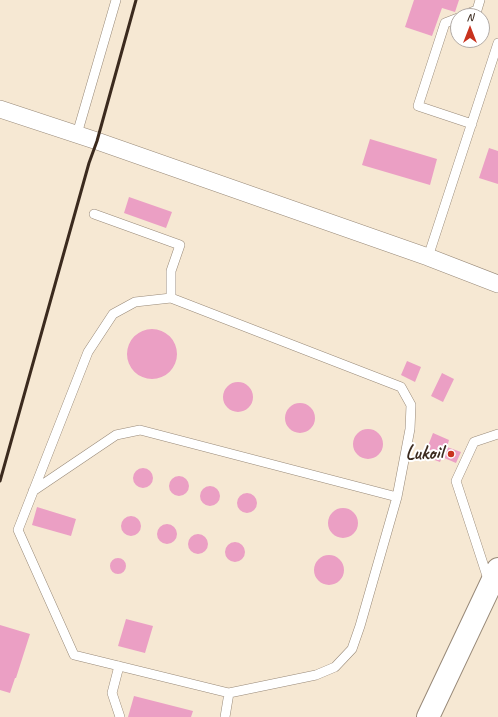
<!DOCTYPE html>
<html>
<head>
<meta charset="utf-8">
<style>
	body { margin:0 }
	#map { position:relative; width:498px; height:717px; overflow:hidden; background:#f6e8d3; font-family:Caveat,sans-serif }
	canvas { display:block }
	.north { position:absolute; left:450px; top:8px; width:40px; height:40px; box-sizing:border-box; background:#fff; border:1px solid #b1aaa5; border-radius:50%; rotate:0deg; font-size:11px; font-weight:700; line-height:16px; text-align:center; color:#3b2a1e }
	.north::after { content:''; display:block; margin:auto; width:14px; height:18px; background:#c8321e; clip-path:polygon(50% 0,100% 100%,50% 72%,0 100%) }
</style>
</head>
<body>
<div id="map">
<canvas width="498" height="717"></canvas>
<div class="north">N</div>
</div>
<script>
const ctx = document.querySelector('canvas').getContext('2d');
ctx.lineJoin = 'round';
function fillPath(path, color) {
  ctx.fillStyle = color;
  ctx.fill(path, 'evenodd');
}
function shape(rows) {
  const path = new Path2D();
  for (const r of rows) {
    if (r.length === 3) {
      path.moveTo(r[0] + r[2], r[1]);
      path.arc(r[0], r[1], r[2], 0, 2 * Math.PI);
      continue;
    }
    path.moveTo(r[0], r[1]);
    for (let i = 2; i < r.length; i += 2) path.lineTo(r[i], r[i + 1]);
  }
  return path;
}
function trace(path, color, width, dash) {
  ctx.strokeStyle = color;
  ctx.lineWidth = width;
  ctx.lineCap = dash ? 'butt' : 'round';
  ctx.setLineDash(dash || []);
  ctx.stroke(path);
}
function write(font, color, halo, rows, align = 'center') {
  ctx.font = font + ' Caveat,sans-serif';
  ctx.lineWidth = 4;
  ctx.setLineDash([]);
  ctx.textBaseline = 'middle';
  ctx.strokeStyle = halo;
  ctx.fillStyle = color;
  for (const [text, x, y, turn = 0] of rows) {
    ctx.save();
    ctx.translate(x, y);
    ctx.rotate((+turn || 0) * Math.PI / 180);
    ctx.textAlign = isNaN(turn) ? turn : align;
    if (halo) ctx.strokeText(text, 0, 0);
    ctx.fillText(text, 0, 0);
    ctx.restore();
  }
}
const building = shape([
	[414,0,459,0,455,12,442,8,432,36,405,27],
	[370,139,437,159,430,185,362,165],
	[489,148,498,151,498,184,479,178],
	[129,197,172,212,166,228,124,213],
	[152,354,25],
	[407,361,421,367,415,382,401,375],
	[442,373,454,379,443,402,431,396],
	[238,397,15],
	[300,418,15],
	[368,444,15],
	[433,433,449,440,447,447,461,452,456,463,442,457,440,462,424,456],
	[143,478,10],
	[179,486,10],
	[210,496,10],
	[247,503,10],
	[37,507,76,519,71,536,32,525],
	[343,523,15],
	[131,526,10],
	[167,534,10],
	[198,544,10],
	[235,552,10],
	[329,570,15],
	[118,566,8],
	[126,619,153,626,145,653,118,646],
	[0,625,30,634,16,678,15,678,10,693,0,690],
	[134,696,193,711,191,717,128,717]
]);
const lane = shape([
	[462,16,477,10,480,0],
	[458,18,445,23,418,106,472,124],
	[77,134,116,0],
	[94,214,180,245,171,271,171,298],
	[428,257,498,43],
	[171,298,401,387,411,405,410,429,397,497,360,626,352,649,335,667,316,675,229,693,74,655,18,530,88,352,113,314,135,302,171,298],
	[33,491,116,435,140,430,397,497],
	[489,582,456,481,474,442,498,434],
	[119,666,112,693,120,717],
	[225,717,229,693]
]);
const street = shape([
	[0,109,97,141,428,257,498,284]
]);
const primary = shape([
	[428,717,498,569]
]);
const rail = shape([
	[0,481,89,163,97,141,136,0]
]);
const markers = [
	[451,454,4,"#c8321e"]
];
const poiNames = [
	["Lukoil",443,454]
];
fillPath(building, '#eb9fc4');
trace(lane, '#988978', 10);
trace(street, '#988978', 18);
trace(primary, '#988978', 24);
trace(lane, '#fff', 9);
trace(street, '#fff', 17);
trace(primary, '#fff', 22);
trace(rail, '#3b2a1e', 3);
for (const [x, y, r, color] of markers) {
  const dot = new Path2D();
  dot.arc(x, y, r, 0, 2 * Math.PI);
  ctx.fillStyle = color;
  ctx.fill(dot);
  trace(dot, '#fff', 1.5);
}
write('bold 20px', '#3b2a1e', '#fff', poiNames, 'right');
</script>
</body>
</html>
